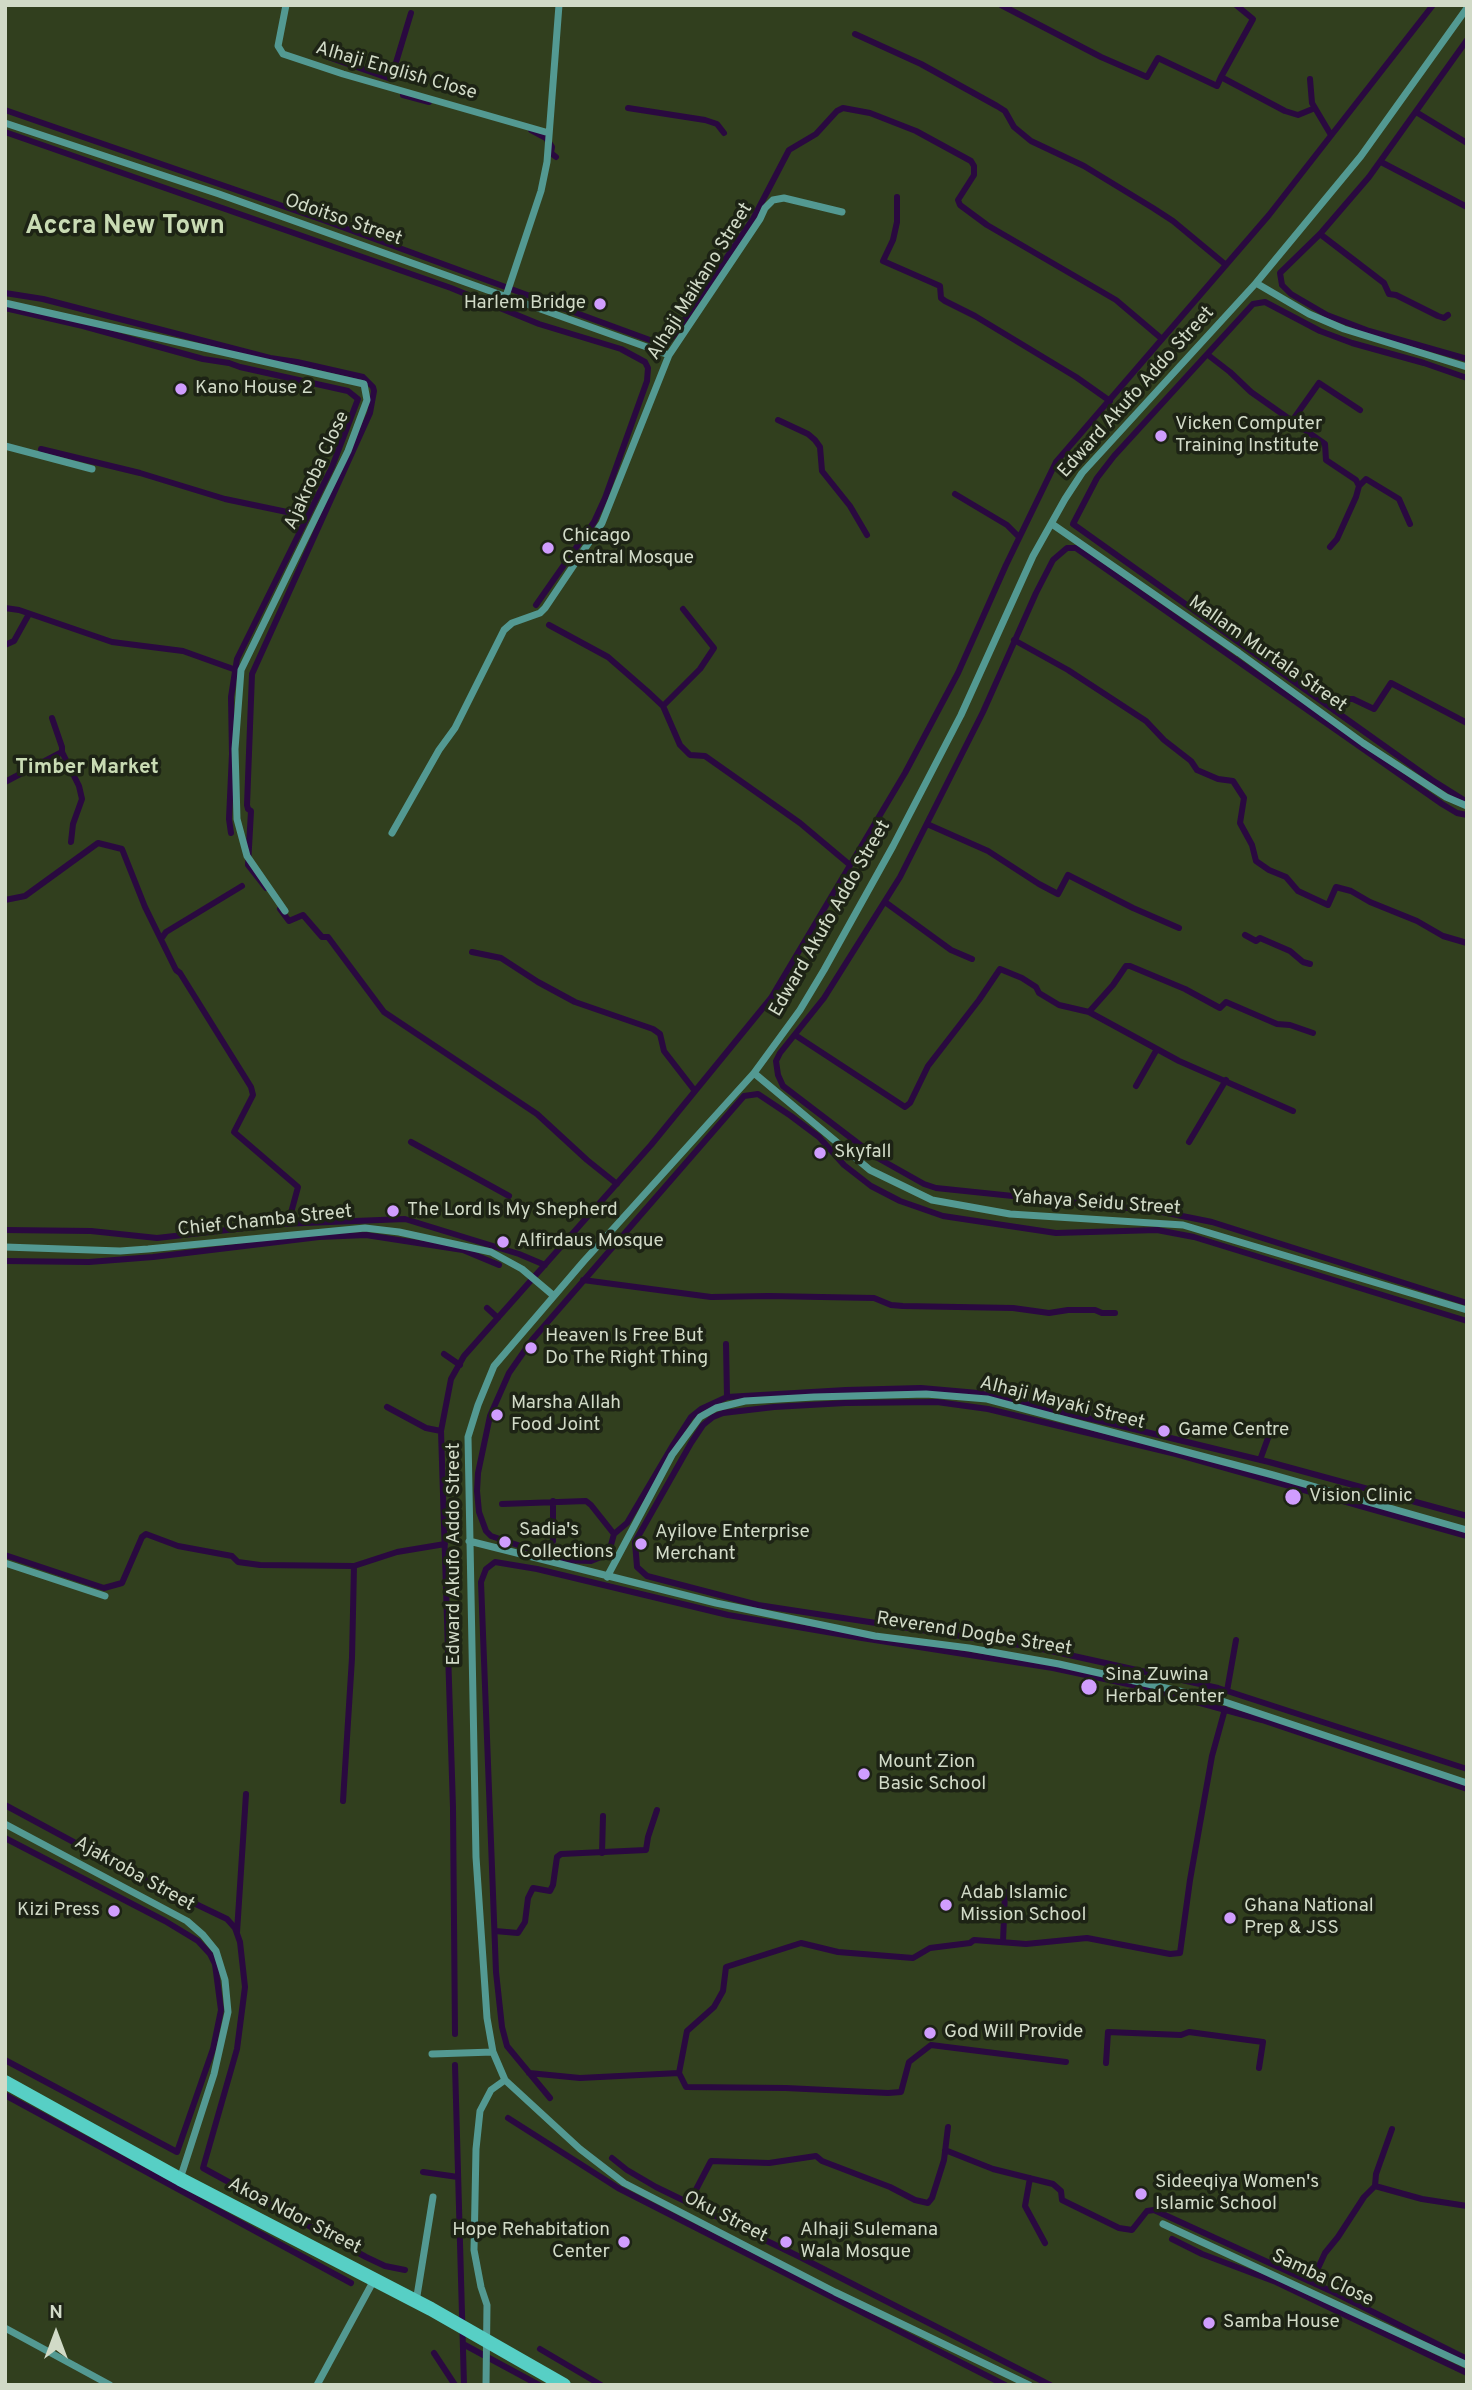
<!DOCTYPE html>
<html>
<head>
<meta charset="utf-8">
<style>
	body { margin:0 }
	#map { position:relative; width:1472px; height:2390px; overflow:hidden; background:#313f1e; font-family:Overpass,sans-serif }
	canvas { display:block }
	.frame { position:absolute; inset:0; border:7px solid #d1dac7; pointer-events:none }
	.north { position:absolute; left:21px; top:2299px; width:70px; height:70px; -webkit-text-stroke:5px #1d2315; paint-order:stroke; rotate:0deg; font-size:19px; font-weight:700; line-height:28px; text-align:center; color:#d1dac7 }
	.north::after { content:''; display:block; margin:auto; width:24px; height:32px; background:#d1dac7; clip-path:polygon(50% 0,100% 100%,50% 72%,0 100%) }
</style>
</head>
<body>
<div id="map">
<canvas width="1472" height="2390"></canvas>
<div class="frame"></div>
<div class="north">N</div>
</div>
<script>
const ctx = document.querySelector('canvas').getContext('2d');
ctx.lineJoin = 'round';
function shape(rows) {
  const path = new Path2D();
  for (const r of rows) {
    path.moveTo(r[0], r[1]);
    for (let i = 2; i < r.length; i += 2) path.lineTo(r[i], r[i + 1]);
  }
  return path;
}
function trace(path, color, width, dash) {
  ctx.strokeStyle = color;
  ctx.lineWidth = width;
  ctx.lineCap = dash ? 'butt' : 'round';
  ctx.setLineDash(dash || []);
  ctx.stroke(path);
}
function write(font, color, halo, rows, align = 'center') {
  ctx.font = font + ' Overpass,sans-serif';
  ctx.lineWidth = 7;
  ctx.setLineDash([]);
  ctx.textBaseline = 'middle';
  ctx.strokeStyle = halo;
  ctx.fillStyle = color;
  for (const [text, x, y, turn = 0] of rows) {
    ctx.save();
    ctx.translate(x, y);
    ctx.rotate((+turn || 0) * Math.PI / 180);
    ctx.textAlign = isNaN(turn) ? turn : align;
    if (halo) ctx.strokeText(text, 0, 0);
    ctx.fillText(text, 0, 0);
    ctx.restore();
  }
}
const stream = shape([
	[1001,5,1101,57,1147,77,1158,58,1217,86,1221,77,1285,111,1298,115,1315,108],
	[855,34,921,64,997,106,1005,111,1014,127,1031,141,1084,166,1153,208,1173,221,1226,265],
	[1467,40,1369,177,1320,234,1280,273,1282,285,1291,294,1327,315,1369,331,1467,359],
	[328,57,391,79,411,13],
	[1221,77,1253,19,1236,5],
	[1310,79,1312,103,1331,135],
	[403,95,429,102],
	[628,108,705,120,717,124,724,133],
	[5,110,323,220,658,343,667,343,674,335,753,219,789,150,816,134,837,111,843,108,870,113,916,131,971,161,974,166,974,175,958,200,960,205,987,225,1116,300,1162,339],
	[1416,112,1467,143],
	[531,130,546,138,552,147,551,153,556,157],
	[5,132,451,288,539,324,621,349,645,362,648,368,647,381,605,498,594,522,536,605],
	[1381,162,1467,207],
	[897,197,897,222,893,240,883,261,940,286,941,298,945,301,975,316,1076,377,1110,401],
	[1320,234,1384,283,1389,294,1396,295,1438,316,1444,318,1448,315],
	[5,293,43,299,270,358,297,362,363,377,373,387,374,391,370,413,252,674,247,805,248,809,251,811,248,865,266,888],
	[5,308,83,326,203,359,229,363,240,367,348,391,358,399,332,467,237,659,231,697,232,754,229,819,231,833],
	[1208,355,1230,372,1251,392,1325,444,1326,460,1356,480,1359,486,1356,497,1337,539,1330,547],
	[1467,378,1424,363,1352,343,1320,331,1265,302,1253,304,1114,456,1097,478,1073,524,1432,780,1467,802],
	[778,420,808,434,815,440,820,447,822,471,850,506,867,535],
	[1292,421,1319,383,1360,410],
	[41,449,140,473,225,499,306,516],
	[1359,486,1366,479,1399,499,1410,524],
	[955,494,1007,525,1019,537],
	[5,608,19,610,112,642,183,651,236,670],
	[549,625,608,657,647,691,663,706,680,745,690,755,705,756,800,823,850,865],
	[1014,640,1068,670,1146,721,1164,740,1191,761,1197,770,1218,779,1233,781,1244,798,1240,823,1252,845,1256,861,1269,870,1286,877,1298,891,1328,905,1336,887,1351,891,1370,902,1417,921,1443,936,1467,943],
	[5,645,14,641,29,614],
	[663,706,700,669,714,648,683,609],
	[1335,711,1346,699,1353,699,1374,709,1391,683,1467,723],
	[52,718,62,747,62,752,79,786,82,799,73,824,71,842],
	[5,782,62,752],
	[1467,815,1457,813,1442,804,1076,548,1067,548,1053,560,1036,593,983,712,900,877,824,998,780,1053,776,1061,778,1075,783,1086,876,1157,924,1184,936,1188,1157,1211,1212,1222,1467,1303],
	[927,824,988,851,1039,884,1058,894,1068,875,1133,908,1179,928],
	[5,900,25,896,98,843,122,849,145,907,176,970,180,973,251,1087,253,1095,234,1132,298,1187,288,1224],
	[885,902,951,950,972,959],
	[280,909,289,921,303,915,322,937,328,937,384,1012,537,1114,587,1160,617,1184],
	[1245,935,1256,941,1260,938,1290,951,1303,962,1310,964],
	[161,939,166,932,242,886],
	[472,952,501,958,538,982,575,1002,653,1029,660,1034,664,1051,695,1091],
	[1089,1012,1113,985,1126,966,1130,966,1185,989,1220,1008,1226,1002,1277,1024,1290,1025,1313,1033],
	[795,1035,905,1107,910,1103,928,1066,979,1000,1000,969,1022,978,1036,987,1039,993,1059,1005,1089,1012,1179,1061,1293,1111],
	[1136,1086,1157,1049],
	[411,1142,509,1196],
	[1189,1142,1226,1080],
	[5,1230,91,1231,157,1238,280,1224,405,1219,519,1254,545,1265],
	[5,1261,89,1262,153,1257,319,1237,366,1235,463,1250,499,1265],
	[583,1280,711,1297,769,1296,874,1298,891,1305,903,1306,1013,1308,1049,1313,1068,1310,1095,1310,1102,1313,1115,1313],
	[487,1308,498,1318],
	[1467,1321,1194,1237,1157,1230,1056,1233,943,1216,900,1201,871,1186,844,1165,819,1137,791,1116,758,1094,744,1096,532,1340,509,1373,490,1416,478,1473,477,1491,479,1512,486,1531,491,1536,562,1560,591,1561,601,1557,611,1545,614,1534,627,1523,673,1445,691,1417,701,1409,727,1397,846,1390,921,1388,978,1393,1105,1422,1269,1462,1467,1516],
	[726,1344,727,1397],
	[444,1354,460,1365],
	[387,1407,426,1428,441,1431],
	[1260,1460,1272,1427],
	[553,1501,553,1541],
	[502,1504,586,1501,591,1505,614,1534],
	[1467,1536,1176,1454,988,1409,937,1402,845,1403,774,1407,723,1413,713,1417,703,1425,691,1443,635,1542,637,1567,647,1576,758,1605,1033,1647,1218,1688,1467,1769],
	[5,1555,104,1588,122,1583,142,1537,146,1534,178,1546,232,1556,238,1562,260,1565,354,1566,397,1552,445,1544],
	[1227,1691,1236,1640],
	[343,1801,352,1658,354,1566],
	[5,1805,131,1873,227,1919,235,1928,240,1942,245,1987,237,2049,203,2168,366,2257,385,2266,405,2270],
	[5,1838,165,1921,198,1941,210,1954,215,1964,221,2010,213,2049,177,2152,5,2060],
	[602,1853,603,1816],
	[495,1931,518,1933,525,1922,528,1898,533,1888,550,1891,553,1885,557,1857,561,1854,646,1850,648,1837,657,1810],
	[237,1932,246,1794],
	[1003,1942,1005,1892],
	[455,2034,453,1808,441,1431,451,1379,464,1356,651,1145,771,998,905,773,958,673,1006,565,1056,462,1269,215,1433,5],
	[1066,2062,931,2045,909,2062,901,2092,888,2093,786,2088,686,2087,679,2073,687,2031,714,2007,723,1991,726,1967,801,1943,838,1952,913,1958,930,1948,970,1943,974,1940,1026,1944,1087,1938,1170,1954,1180,1953,1190,1880,1212,1756,1225,1709],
	[1106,2063,1108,2032,1181,2035,1189,2032,1263,2042,1259,2068],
	[455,2065,464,2385],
	[529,2073,580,2078,679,2073],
	[5,2095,351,2283],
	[550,2098,507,2046,502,2027,496,1972,481,1582,486,1569,495,1562,537,1569,728,1615,862,1638,1053,1668,1142,1687,1262,1720,1467,1789],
	[508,2118,618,2188,1005,2385],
	[945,2150,993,2169,1053,2184,1061,2191,1062,2200,1119,2228,1132,2230,1147,2211,1154,2210,1333,2292,1467,2359],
	[612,2158,627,2170,656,2187,800,2257,1050,2385],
	[423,2172,458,2177],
	[1030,2178,1025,2206,1045,2243],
	[1375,2186,1422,2199,1467,2206],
	[689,2203,711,2161,769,2163,816,2156,822,2161,890,2187,915,2200,928,2203,932,2198,944,2160,948,2127],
	[1172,2239,1202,2254,1276,2282,1467,2373],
	[1312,2281,1325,2253,1338,2237,1364,2197,1375,2186,1376,2174,1392,2129],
	[463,2344,539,2385],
	[540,2349,601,2385],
	[434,2353,455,2385]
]);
const street = shape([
	[286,5,278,46,283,54,343,74,549,133],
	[5,123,219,194,669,355],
	[1256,283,1309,314,1344,329,1467,367],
	[506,296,541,191,547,162,559,5],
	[5,303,364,384,367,400,348,451,241,670,235,749,237,819,247,856,285,911],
	[5,446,92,469],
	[1052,524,1239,653,1363,743,1446,797,1467,806],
	[392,833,439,750,455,728,504,630,512,623,540,613,545,608,602,523,669,355,760,219,765,208,773,200,784,198,842,212],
	[754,1073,870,1170,932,1200,1010,1214,1183,1225,1467,1310],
	[5,1247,120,1251,148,1249,365,1228,399,1232,491,1252,522,1269,554,1296],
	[469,1541,716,1603,875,1636,969,1648,1059,1664,1219,1700,1467,1783],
	[5,1563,105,1596],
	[607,1577,672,1455,700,1417,716,1408,745,1401,814,1397,926,1394,987,1399,1273,1475,1467,1530],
	[5,1824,187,1921,203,1935,216,1951,225,1980,228,2012,214,2074,180,2179],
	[432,2054,493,2052],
	[1163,2224,1467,2365],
	[416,2302,433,2197],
	[5,2328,110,2385],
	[317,2385,374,2280],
	[486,2385,487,2305,481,2287,474,2250,476,2149,480,2111,491,2090,505,2080],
	[1029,2385,835,2292,624,2183,580,2149,505,2080,493,2052,487,2018,476,1857,468,1437,478,1405,494,1366,584,1261,754,1073,800,1010,824,970,893,846,961,715,1033,556,1065,499,1082,473,1256,283,1361,156,1467,8]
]);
const secondary = shape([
	[5,2082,180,2179,431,2309,564,2385]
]);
const markers = [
	[600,304,7,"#d09dfe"],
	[181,389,7,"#d09dfe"],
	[1161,436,7,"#d09dfe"],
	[548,548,7,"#d09dfe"],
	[820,1153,7,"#d09dfe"],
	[393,1211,7,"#d09dfe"],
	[503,1242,7,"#d09dfe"],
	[531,1348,7,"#d09dfe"],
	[497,1415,7,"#d09dfe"],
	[1164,1431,7,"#d09dfe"],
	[1293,1497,9,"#d09dfe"],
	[505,1542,7,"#d09dfe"],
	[641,1544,7,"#d09dfe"],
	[1089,1687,9,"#d09dfe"],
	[864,1774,7,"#d09dfe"],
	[946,1905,7,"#d09dfe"],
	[114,1911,7,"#d09dfe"],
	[1230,1918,7,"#d09dfe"],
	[930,2033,7,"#d09dfe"],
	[1141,2194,7,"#d09dfe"],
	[624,2242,7,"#d09dfe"],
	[786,2242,7,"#d09dfe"],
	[1209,2323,7,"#d09dfe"]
];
const streetNames = [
	["Alhaji English Close",396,72,16],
	["Odoitso Street",343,221,19],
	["Alhaji Maikano Street",701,282,-58],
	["Edward Akufo Addo Street",1137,393,-48],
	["Ajakroba Close",318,471,-65],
	["Mallam Murtala Street",1267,655,35],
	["Edward Akufo Addo Street",831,919,-60],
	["Yahaya Seidu Street",1096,1204,4],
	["Chief Chamba Street",265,1222,-6],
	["Alhaji Mayaki Street",1062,1404,14],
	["Edward Akufo Addo Street",455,1554,-90],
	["Reverend Dogbe Street",974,1635,9],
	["Ajakroba Street",134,1875,29],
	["Akoa Ndor Street",294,2217,27],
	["Oku Street",725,2218,27],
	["Samba Close",1322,2279,25]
];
const poiNames = [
	["Harlem Bridge",586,304,"right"],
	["Kano House 2",195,389],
	["Vicken Computer",1175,425],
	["Training Institute",1175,447],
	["Chicago",562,537],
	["Central Mosque",562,559],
	["Skyfall",834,1153],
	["The Lord Is My Shepherd",407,1211],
	["Alfirdaus Mosque",517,1242],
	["Heaven Is Free But",545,1337],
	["Do The Right Thing",545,1359],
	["Marsha Allah",511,1404],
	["Food Joint",511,1426],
	["Game Centre",1178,1431],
	["Vision Clinic",1309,1497],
	["Sadia's",519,1531],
	["Collections",519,1553],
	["Ayilove Enterprise",655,1533],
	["Merchant",655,1555],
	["Sina Zuwina",1105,1676],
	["Herbal Center",1105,1698],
	["Mount Zion",878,1763],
	["Basic School",878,1785],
	["Adab Islamic",960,1894],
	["Mission School",960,1916],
	["Ghana National",1244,1907],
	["Prep & JSS",1244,1929],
	["Kizi Press",100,1911,"right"],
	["God Will Provide",944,2033],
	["Sideeqiya Women's",1155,2183],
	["Islamic School",1155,2205],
	["Hope Rehabitation",610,2231,"right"],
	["Center",610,2253,"right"],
	["Alhaji Sulemana",800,2231],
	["Wala Mosque",800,2253],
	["Samba House",1223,2323]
];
const neighbourhoodNames = [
	["Timber Market",87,769]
];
const districtNames = [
	["Accra New Town",125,228]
];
trace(stream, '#2a0940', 6);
trace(street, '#539992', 7);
trace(secondary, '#57cfc5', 14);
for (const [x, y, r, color] of markers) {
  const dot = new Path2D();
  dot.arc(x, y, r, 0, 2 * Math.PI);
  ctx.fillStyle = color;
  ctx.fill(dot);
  trace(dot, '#1d2315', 2.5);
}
write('19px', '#d1dac7', '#1d2315', streetNames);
write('19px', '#d1dac7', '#1d2315', poiNames, 'left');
write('bold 21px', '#c9dbb4', '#1d2315', neighbourhoodNames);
write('bold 26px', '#c9dbb4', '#1d2315', districtNames);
</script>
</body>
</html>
